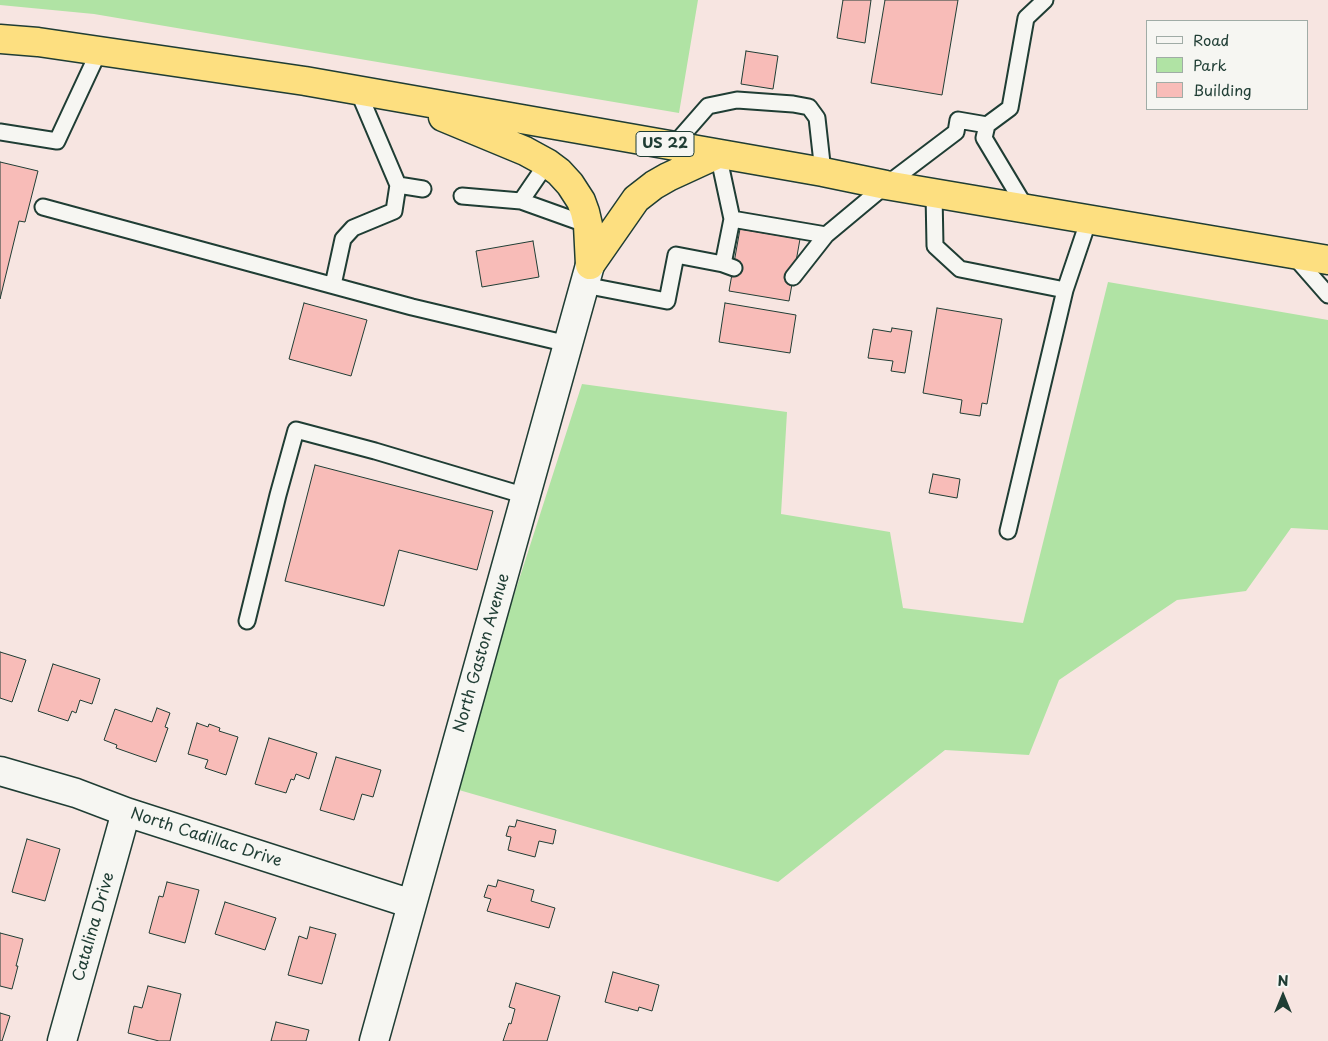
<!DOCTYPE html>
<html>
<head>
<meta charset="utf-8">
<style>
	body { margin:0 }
	#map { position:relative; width:1328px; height:1041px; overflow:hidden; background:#f7e5e1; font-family:"Playpen Sans",sans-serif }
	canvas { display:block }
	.legend { position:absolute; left:1146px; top:20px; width:162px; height:90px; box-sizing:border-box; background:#f6f6f2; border:1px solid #a0aca6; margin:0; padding:6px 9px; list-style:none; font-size:15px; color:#1f3d34 }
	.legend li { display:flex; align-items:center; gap:10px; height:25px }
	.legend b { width:25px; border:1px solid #a0aca6 }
	.north { position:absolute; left:1258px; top:971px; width:50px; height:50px; -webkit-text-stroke:4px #f6f6f2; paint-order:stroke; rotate:0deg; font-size:14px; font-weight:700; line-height:20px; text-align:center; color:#1f3d34 }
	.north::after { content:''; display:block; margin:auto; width:18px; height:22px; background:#1f3d34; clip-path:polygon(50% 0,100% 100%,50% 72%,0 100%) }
</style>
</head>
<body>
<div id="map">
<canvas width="1328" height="1041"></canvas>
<ul class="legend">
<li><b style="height:6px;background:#f6f6f2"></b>Road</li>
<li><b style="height:14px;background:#b0e3a4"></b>Park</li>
<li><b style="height:14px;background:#f8bcb8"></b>Building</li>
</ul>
<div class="north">N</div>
</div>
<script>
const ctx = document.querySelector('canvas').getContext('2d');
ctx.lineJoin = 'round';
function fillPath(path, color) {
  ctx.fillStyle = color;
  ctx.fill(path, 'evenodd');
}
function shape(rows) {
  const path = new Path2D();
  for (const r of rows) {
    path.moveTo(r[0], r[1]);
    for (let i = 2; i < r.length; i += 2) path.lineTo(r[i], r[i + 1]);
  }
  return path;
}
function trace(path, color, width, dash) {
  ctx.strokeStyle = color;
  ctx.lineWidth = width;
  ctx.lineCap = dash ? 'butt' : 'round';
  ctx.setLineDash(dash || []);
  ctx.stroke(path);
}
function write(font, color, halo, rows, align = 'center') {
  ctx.font = font + ' "Playpen Sans",sans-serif';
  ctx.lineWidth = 4.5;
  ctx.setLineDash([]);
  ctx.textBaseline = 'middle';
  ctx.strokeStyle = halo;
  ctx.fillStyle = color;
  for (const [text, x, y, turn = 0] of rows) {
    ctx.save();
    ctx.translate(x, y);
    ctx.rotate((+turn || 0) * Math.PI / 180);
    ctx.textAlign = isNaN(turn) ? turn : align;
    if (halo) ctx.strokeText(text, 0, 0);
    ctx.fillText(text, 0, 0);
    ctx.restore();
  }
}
const green = shape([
	[0,0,698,0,679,113,94,14,0,5],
	[1108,282,1328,320,1328,530,1291,528,1246,591,1177,600,1059,680,1029,755,945,750,778,882,452,788,582,384,787,412,781,514,890,532,903,608,1023,623]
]);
const building = shape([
	[843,0,871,0,865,43,837,38,843,0],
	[885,0,958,0,942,95,871,83,885,0],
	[746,51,778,56,773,89,741,84,746,51],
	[0,162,38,171,25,222,19,221,0,299,0,162],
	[740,229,800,239,789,301,729,291,740,229],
	[533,241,539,277,482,287,476,251,533,241],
	[304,303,367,320,351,376,289,359,304,303],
	[725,303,796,315,790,353,719,342,725,303],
	[937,308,1002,319,987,404,982,403,980,416,960,413,962,400,923,393,937,308],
	[892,328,912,331,905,373,891,371,893,361,868,358,873,329,891,332,892,328],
	[315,465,493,511,477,570,399,550,384,606,285,581,315,465],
	[933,474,960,479,957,498,929,493,933,474],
	[0,652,26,660,12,702,0,698,0,652],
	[53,664,100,679,92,704,80,700,76,713,72,711,68,721,38,711,53,664],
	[157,708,170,713,165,727,168,728,156,762,116,748,117,745,104,740,115,709,152,722,157,708],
	[197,723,208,727,209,724,220,728,219,731,238,737,226,775,205,768,208,760,188,754,197,723],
	[269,738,317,753,309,779,296,774,294,780,291,779,286,793,255,784,269,738],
	[336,757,381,770,373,797,362,794,354,820,320,810,336,757],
	[517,820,556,830,553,844,539,841,535,857,508,850,511,837,506,836,509,826,515,827,517,820],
	[27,839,60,849,45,901,12,892,27,839],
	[498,880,534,890,531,901,555,908,549,928,487,911,491,899,484,897,488,885,496,887,498,880],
	[167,882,199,890,185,943,149,933,159,896,163,897,167,882],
	[225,902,276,918,265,950,215,934,225,902],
	[310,927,336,934,322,984,288,975,299,936,307,939,310,927],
	[0,933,23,939,16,966,18,966,12,989,0,986,0,933],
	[613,972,659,985,652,1011,639,1007,638,1011,605,1002,613,972],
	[516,983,560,996,547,1041,503,1041,509,1023,511,1024,515,1009,509,1007,516,983],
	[148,986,181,994,170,1041,159,1041,128,1033,134,1006,142,1008,148,986],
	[0,1013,10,1016,2,1041,0,1041,0,1013],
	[276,1022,309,1030,306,1041,271,1041,276,1022]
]);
const service = shape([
	[987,125,984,138,1026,208],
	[0,132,57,141,99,51],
	[673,146,708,106,737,100,793,104,809,107,817,118,823,172],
	[718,154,732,219,826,235,886,185,956,132,958,120,987,125,1010,108,1026,18,1045,0],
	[398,185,423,189],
	[934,193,935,246,960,269,1065,290,1089,219],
	[462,196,521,201,588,225],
	[521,201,547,163],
	[43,207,412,307,568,344],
	[1293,255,1328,295],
	[723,264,732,219],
	[793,277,826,235],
	[333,285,343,239,353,228,394,211,398,185,358,91],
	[584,285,667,301,676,255,723,264,734,268],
	[1008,531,1065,290],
	[247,621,278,495,296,430,375,451,526,496]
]);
const minor = shape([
	[0,771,76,793,126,812,412,904],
	[62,1041,126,812],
	[374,1041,590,265]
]);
const trunk = shape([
	[0,39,38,42,305,81,823,172,886,185,1328,260],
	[443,117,525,151,547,163,559,172,570,184,581,201,585,212,588,225,590,265],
	[590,265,636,199,654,185,668,177,718,154]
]);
const shields = [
	[665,144,58]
];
const shieldNames = [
	["US 22",665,144]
];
const streetNames = [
	["North Gaston Avenue",482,653,-74],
	["North Cadillac Drive",206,838,18],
	["Catalina Drive",94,927,-74]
];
fillPath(green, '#b0e3a4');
fillPath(building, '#f8bcb8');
trace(building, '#1f3d34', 1);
trace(service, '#1f3d34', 19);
trace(minor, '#1f3d34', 31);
trace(trunk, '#1f3d34', 31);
trace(service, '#f6f6f2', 15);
trace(minor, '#f6f6f2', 28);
trace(trunk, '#fddf80', 28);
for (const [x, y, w] of shields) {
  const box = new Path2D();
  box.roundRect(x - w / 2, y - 12.5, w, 25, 4);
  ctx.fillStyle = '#f6f6f2';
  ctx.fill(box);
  trace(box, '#1f3d34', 1);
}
write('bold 15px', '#1f3d34', null, shieldNames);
write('16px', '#1f3d34', '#f6f6f2', streetNames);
</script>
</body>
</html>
